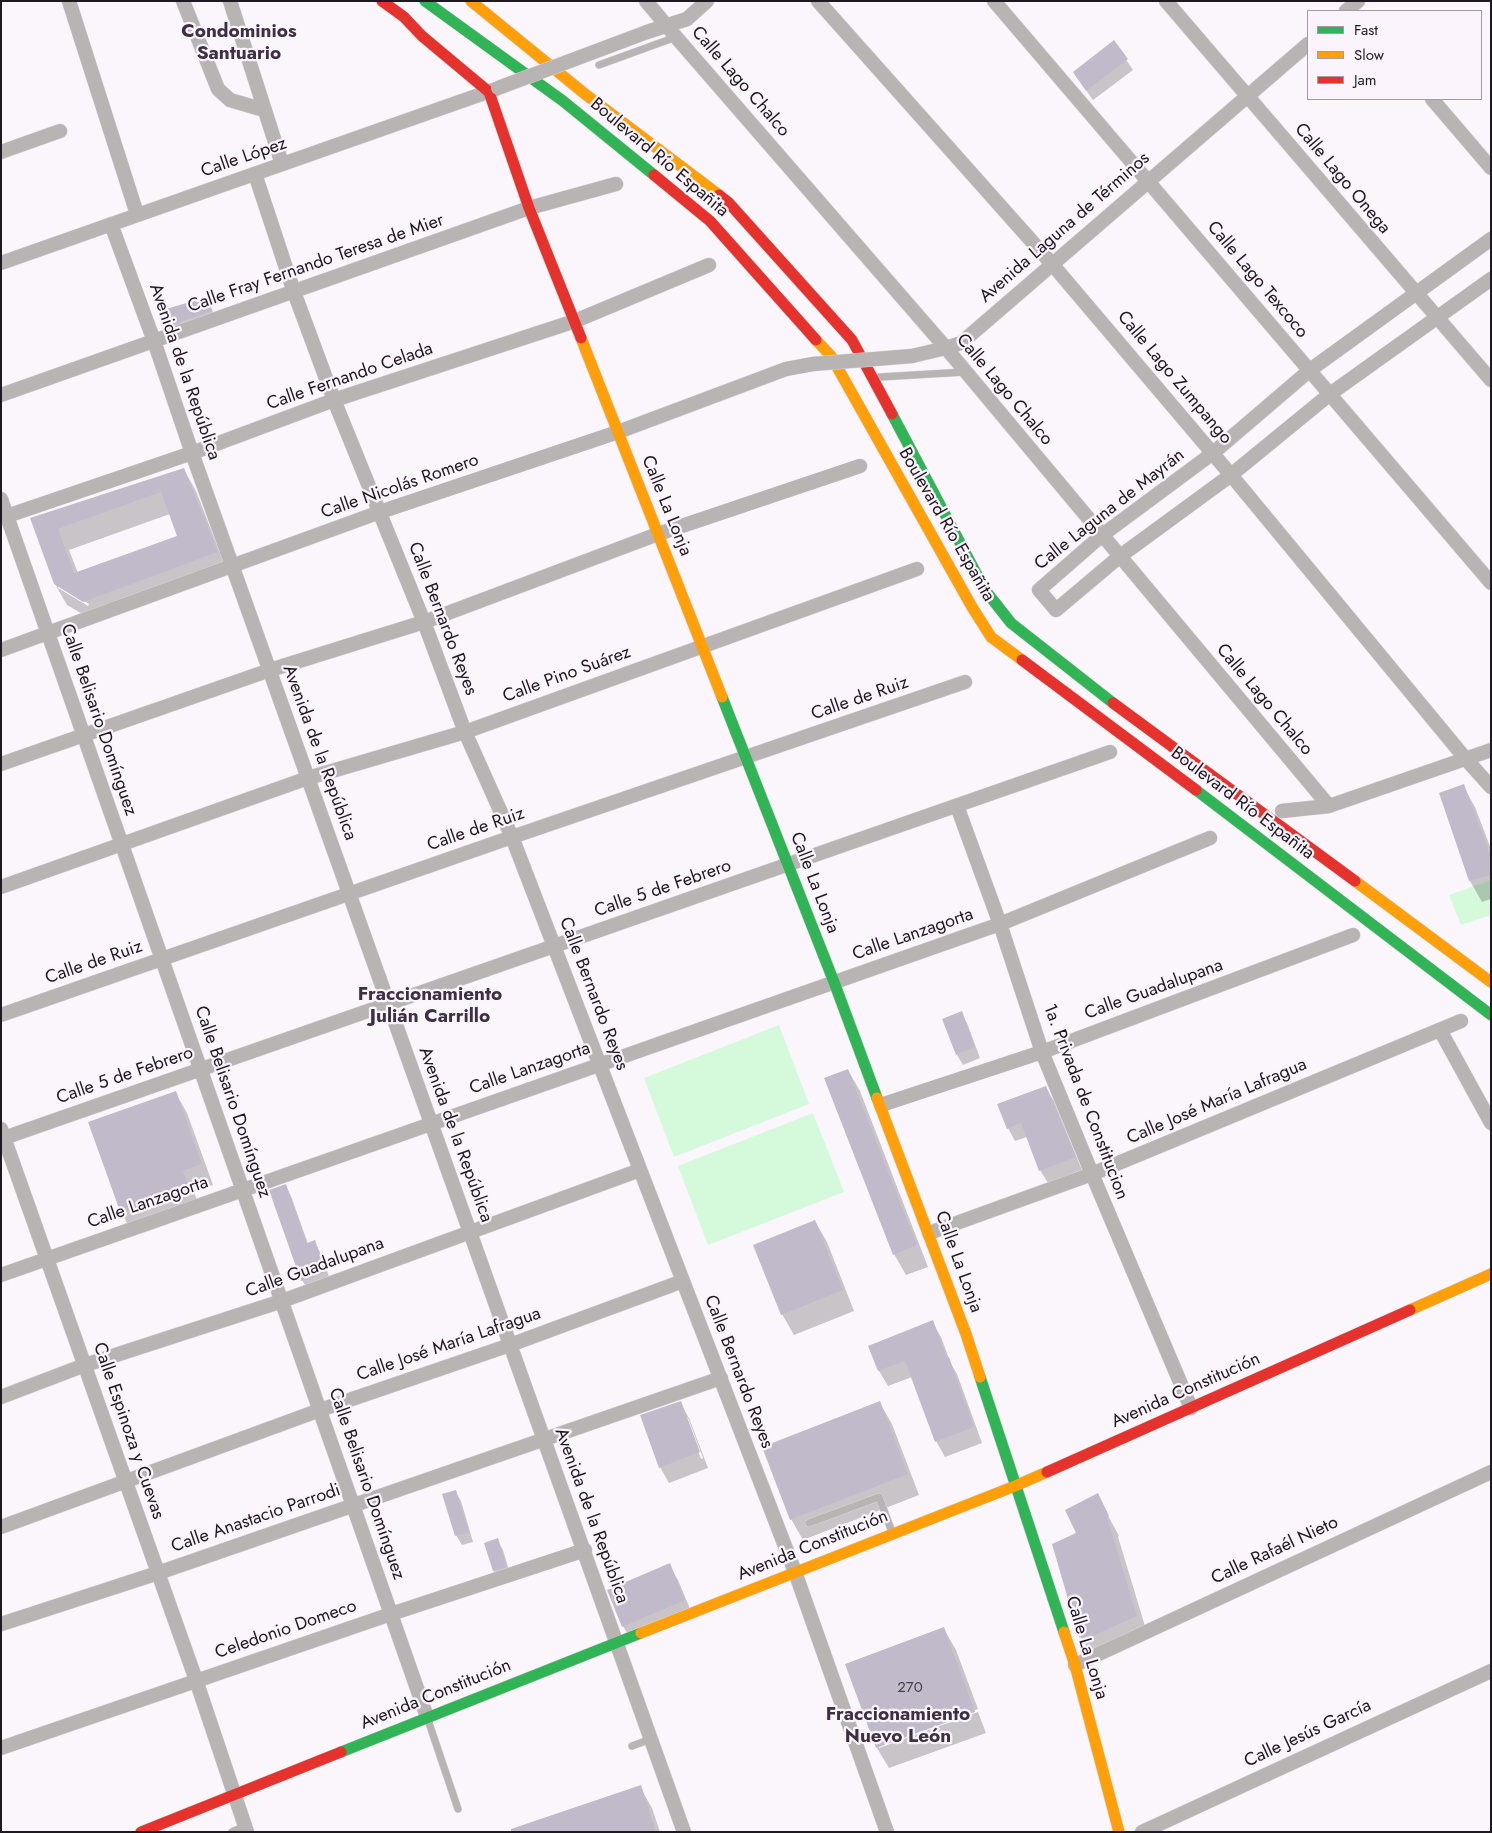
<!DOCTYPE html>
<html>
<head>
<meta charset="utf-8">
<style>
	body { margin:0 }
	#map { position:relative; width:1492px; height:1833px; overflow:hidden; background:#faf6fb; font-family:Jost,sans-serif }
	canvas { display:block }
	.frame { position:absolute; inset:0; border:2px solid #1e1820; pointer-events:none }
	.legend { position:absolute; left:1307px; top:10px; width:175px; height:90px; box-sizing:border-box; background:#fbf4fd; border:1px solid #a39ca5; margin:0; padding:6px 9px; list-style:none; font-size:15px; color:#1e1820 }
	.legend li { display:flex; align-items:center; gap:10px; height:25px }
	.legend b { width:25px; border:1px solid #a39ca5 }
</style>
</head>
<body>
<div id="map">
<canvas width="1492" height="1833"></canvas>
<div class="frame"></div>
<ul class="legend">
<li><b style="height:6px;background:#30b455"></b>Fast</li>
<li><b style="height:6px;background:#ff9f0a"></b>Slow</li>
<li><b style="height:6px;background:#e5322d"></b>Jam</li>
</ul>
</div>
<script>
const ctx = document.querySelector('canvas').getContext('2d');
ctx.lineJoin = 'round';
function fillPath(path, color) {
  ctx.fillStyle = color;
  ctx.fill(path, 'evenodd');
}
function shape(rows) {
  const path = new Path2D();
  for (const r of rows) {
    path.moveTo(r[0], r[1]);
    for (let i = 2; i < r.length; i += 2) path.lineTo(r[i], r[i + 1]);
  }
  return path;
}
function trace(path, color, width, dash) {
  ctx.strokeStyle = color;
  ctx.lineWidth = width;
  ctx.lineCap = dash ? 'butt' : 'round';
  ctx.setLineDash(dash || []);
  ctx.stroke(path);
}
function write(font, color, halo, rows, align = 'center') {
  ctx.font = font + ' Jost,sans-serif';
  ctx.lineWidth = 4.5;
  ctx.setLineDash([]);
  ctx.textBaseline = 'middle';
  ctx.strokeStyle = halo;
  ctx.fillStyle = color;
  for (const [text, x, y, turn = 0] of rows) {
    ctx.save();
    ctx.translate(x, y);
    ctx.rotate((+turn || 0) * Math.PI / 180);
    ctx.textAlign = isNaN(turn) ? turn : align;
    if (halo) ctx.strokeText(text, 0, 0);
    ctx.fillText(text, 0, 0);
    ctx.restore();
  }
}
const green = shape([
	[1491,880,1491,915,1461,925,1449,895],
	[779,1025,809,1104,674,1157,644,1078],
	[813,1113,844,1192,708,1245,678,1166]
]);
const shadow = shape([
	[1114,42,1133,70,1093,100,1074,73],
	[206,299,212,309,216,322,170,338,165,328,160,312],
	[184,470,196,491,228,573,96,622,67,605,55,584,31,519],
	[170,514,178,537,78,573,69,550],
	[58,586,89,604,88,606,58,588],
	[1463,786,1475,807,1491,849,1491,899,1482,902,1470,881,1441,793],
	[961,1013,967,1023,980,1058,963,1065,957,1055,944,1020],
	[848,1070,860,1091,928,1267,906,1275,894,1254],
	[1046,1088,1054,1101,1082,1170,1048,1183,1040,1170,1027,1137,1015,1141,1008,1128],
	[175,1092,187,1113,213,1185,194,1192,201,1210,134,1235,122,1214,90,1123],
	[285,1186,291,1196,308,1244,314,1242,320,1252,331,1282,308,1290,302,1280],
	[815,1221,827,1242,854,1311,794,1335,782,1314],
	[932,1322,941,1337,951,1364,957,1374,982,1443,945,1457,936,1441,912,1377,888,1386,879,1371,870,1346],
	[680,1403,689,1418,708,1468,669,1483,660,1467],
	[686,1418,688,1418,703,1458,701,1459],
	[880,1403,892,1424,919,1495,803,1540,791,1519],
	[455,1491,461,1501,473,1542,462,1545,456,1535],
	[1097,1495,1119,1536,1118,1537,1148,1636,1092,1656,1080,1636],
	[497,1540,503,1550,511,1577,500,1581,494,1571],
	[669,1565,678,1580,693,1616,632,1642,623,1626],
	[944,1629,956,1650,978,1709,879,1746,879,1748,978,1712,986,1733,889,1768,877,1748],
	[640,1787,652,1808,660,1832,539,1832]
]);
const building = shape([
	[1114,40,1128,59,1086,91,1073,72],
	[207,297,211,311,163,328,159,311],
	[184,468,218,552,83,602,54,584,30,518],
	[161,492,177,536,74,573,58,529],
	[1464,784,1491,857,1491,875,1469,881,1439,793],
	[962,1011,975,1047,956,1055,942,1019],
	[848,1069,917,1245,893,1255,824,1078],
	[1046,1086,1076,1157,1039,1171,1021,1123,1007,1129,997,1104],
	[176,1091,202,1164,183,1171,190,1189,121,1214,88,1122],
	[286,1184,307,1243,315,1240,326,1272,301,1281,269,1190],
	[815,1220,843,1290,781,1315,753,1245],
	[933,1320,947,1358,949,1357,974,1427,935,1442,905,1361,878,1371,868,1346],
	[681,1401,700,1452,659,1468,640,1415],
	[880,1401,908,1474,790,1520,762,1447],
	[456,1490,469,1532,455,1536,442,1494],
	[1098,1493,1109,1516,1107,1517,1137,1616,1086,1639,1079,1637,1052,1544,1076,1533,1065,1510],
	[498,1538,507,1567,493,1571,484,1543],
	[670,1563,685,1600,622,1627,607,1590],
	[944,1627,975,1712,876,1748,845,1664],
	[641,1785,656,1832,511,1832,511,1829]
]);
const lane = shape([
	[599,65,676,37],
	[880,377,965,372],
	[809,1523,879,1497,892,1532],
	[427,1717,458,1809],
	[632,1746,651,1739],
	[232,1832,245,1826]
]);
const street = shape([
	[69,1,137,214],
	[183,1,218,89,230,100,264,110],
	[230,1,282,164],
	[646,1,676,37,946,348,1329,806],
	[818,1,1052,264,1231,475,1465,758,1491,787],
	[994,1,1491,583],
	[1166,1,1491,380],
	[1346,11,1358,1],
	[647,32,687,19,707,1],
	[1432,99,1491,168],
	[1,152,60,131],
	[255,174,294,292,334,400,424,622,465,732,512,837,795,1572,887,1832],
	[111,224,154,341,192,453,684,1832],
	[1491,239,1310,370,1213,453,1101,536,1039,590,1056,610,1119,557,1231,475,1330,394,1491,279],
	[1,263,496,89],
	[912,356,946,348,961,343,1308,44],
	[1,395,529,208,616,184],
	[1,499,427,1717],
	[1,518,192,453,334,400,575,321,709,265],
	[1,650,380,512,618,432,786,369,813,364],
	[1,764,270,670,424,622,658,534,860,466],
	[957,806,1000,924,1042,1052,1092,1174,1191,1408],
	[1282,811,1329,806,1491,750],
	[1,887,308,778,465,732,917,569],
	[1,1015,512,837,965,682],
	[1440,1030,1491,1123],
	[881,1105,1042,1052,1353,935],
	[1,1129,196,1680,247,1832],
	[1,1139,1110,752],
	[929,1233,1092,1174,1461,1021],
	[1,1275,1000,924,1210,838],
	[1,1397,85,1365,282,1301,640,1170],
	[1,1527,320,1410,510,1345,683,1281],
	[1,1624,158,1573,721,1378],
	[1075,1665,1491,1472],
	[1,1748,391,1614,585,1550],
	[1142,1832,1491,1671]
]);
const fast = shape([
	[425,1,563,101,654,175],
	[892,414,985,590,1011,623,1113,703],
	[722,697,834,982,877,1098],
	[1196,790,1491,1015],
	[980,1377,1064,1632],
	[341,1752,641,1633]
]);
const slow = shape([
	[471,1,585,94,719,195],
	[581,338,722,697],
	[816,340,831,356,972,607,991,637,1022,660],
	[1355,881,1491,982],
	[877,1098,966,1334,980,1377],
	[1410,1310,1491,1274],
	[1064,1632,1075,1665,1119,1832],
	[641,1633,1015,1486,1047,1472]
]);
const jam = shape([
	[382,1,404,17,422,36,489,92,529,208,581,338],
	[654,175,710,221,816,340],
	[719,195,728,202,852,340,892,414],
	[1022,660,1196,790],
	[1113,703,1355,881],
	[1047,1472,1410,1310],
	[141,1832,341,1752]
]);
const streetBridge = shape([
	[498,88,647,32],
	[813,364,912,356]
]);
const numberNames = [
	["270",910,1688]
];
const streetNames = [
	["Calle Lago Chalco",740,82,49],
	["Calle López",244,158,-19],
	["Boulevard Río Españita",659,158,40],
	["Calle Lago Onega",1342,179,50],
	["Avenida Laguna de Términos",1065,228,-41],
	["Calle Fray Fernando Teresa de Mier",316,264,-19],
	["Calle Lago Texcoco",1257,280,50],
	["Avenida de la República",184,372,71],
	["Calle Fernando Celada",350,377,-19],
	["Calle Lago Zumpango",1174,378,50],
	["Calle Lago Chalco",1004,390,50],
	["Calle Nicolás Romero",400,487,-19],
	["Calle La Lonja",666,506,68],
	["Calle Laguna de Mayrán",1110,510,-38],
	["Boulevard Río Españita",946,525,60],
	["Calle Bernardo Reyes",442,619,69],
	["Calle Pino Suárez",567,675,-20],
	["Calle de Ruiz",860,699,-19],
	["Calle Lago Chalco",1264,700,50],
	["Calle Belisario Domínguez",98,720,71],
	["Avenida de la República",319,753,70],
	["Boulevard Río Españita",1242,804,37],
	["Calle de Ruiz",476,830,-19],
	["Calle La Lonja",814,883,69],
	["Calle 5 de Febrero",663,889,-19],
	["Calle Lanzagorta",913,935,-19],
	["Calle de Ruiz",94,963,-19],
	["Calle Guadalupana",1154,990,-20],
	["Calle Bernardo Reyes",593,994,69],
	["Calle Lanzagorta",530,1069,-19],
	["Calle 5 de Febrero",125,1076,-19],
	["Calle Belisario Domínguez",232,1102,71],
	["1a. Privada de Constitucion",1085,1102,69],
	["Calle José María Lafragua",1217,1102,-23],
	["Avenida de la República",455,1135,70],
	["Calle Lanzagorta",148,1203,-19],
	["Calle La Lonja",958,1262,70],
	["Calle Guadalupana",315,1268,-20],
	["Calle José María Lafragua",449,1345,-19],
	["Calle Bernardo Reyes",738,1372,69],
	["Avenida Constitución",1186,1391,-24],
	["Calle Espinoza y Cuevas",128,1431,71],
	["Calle Belisario Domínguez",366,1484,71],
	["Avenida de la República",591,1516,70],
	["Calle Anastacio Parrodi",256,1519,-19],
	["Avenida Constitución",813,1546,-22],
	["Calle Rafaél Nieto",1275,1551,-25],
	["Celedonio Domeco",286,1630,-19],
	["Calle La Lonja",1086,1648,73],
	["Avenida Constitución",436,1695,-22],
	["Calle Jesús García",1308,1734,-25]
];
const neighbourhoodNames = [
	["Condominios",239,32],
	["Santuario",239,54],
	["Fraccionamiento",430,995],
	["Julián Carrillo",430,1017],
	["Fraccionamiento",898,1715],
	["Nuevo León",898,1737]
];
fillPath(green, '#d4fadb');
fillPath(shadow, '#0003');
fillPath(building, '#c1baca');
trace(lane, '#d6d3d7', 8);
trace(street, '#d6d3d7', 15);
trace(fast, '#d6d3d7', 12);
trace(slow, '#d6d3d7', 12);
trace(jam, '#d6d3d7', 12);
trace(lane, '#b8b4b4', 7);
trace(street, '#b8b4b4', 14);
trace(fast, '#30b455', 11);
trace(slow, '#ff9f0a', 11);
trace(jam, '#e5322d', 11);
trace(streetBridge, '#d6d3d7', 15, []);
trace(streetBridge, '#b8b4b4', 14);
write('15px', '#47404a', null, numberNames);
write('18px', '#1e1820', '#fbf4fd', streetNames);
write('bold 19px', '#3d3041', '#fbf4fd', neighbourhoodNames);
</script>
</body>
</html>
